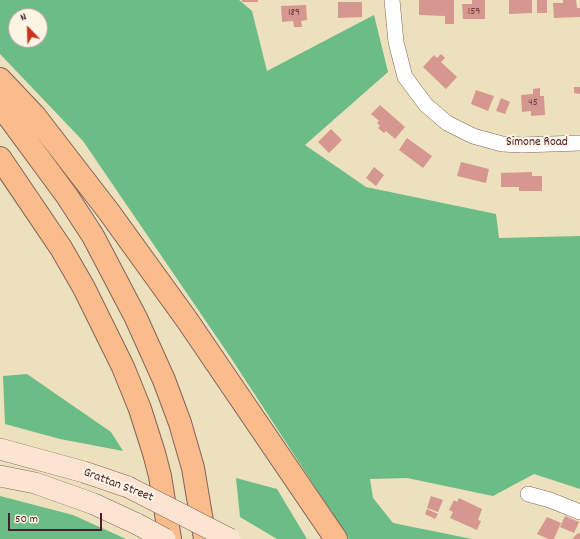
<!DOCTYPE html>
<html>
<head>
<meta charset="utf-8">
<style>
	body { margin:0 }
	#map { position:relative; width:580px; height:539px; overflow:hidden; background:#ece0bd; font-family:Dekko,sans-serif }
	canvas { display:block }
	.north { position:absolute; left:8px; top:8px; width:40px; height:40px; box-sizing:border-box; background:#fcf5e5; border:1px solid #b59f9b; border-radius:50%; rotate:337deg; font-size:11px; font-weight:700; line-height:16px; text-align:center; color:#4a1f2b }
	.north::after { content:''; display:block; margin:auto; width:14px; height:18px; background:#c8321e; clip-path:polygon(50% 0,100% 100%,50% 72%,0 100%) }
	.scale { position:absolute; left:8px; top:513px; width:94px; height:18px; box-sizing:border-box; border:2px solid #4a1f2b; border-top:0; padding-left:5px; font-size:12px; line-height:14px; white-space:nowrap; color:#4a1f2b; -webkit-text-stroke:3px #fcf5e5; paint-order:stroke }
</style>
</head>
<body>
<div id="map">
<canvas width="580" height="539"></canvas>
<div class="north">N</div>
<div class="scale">50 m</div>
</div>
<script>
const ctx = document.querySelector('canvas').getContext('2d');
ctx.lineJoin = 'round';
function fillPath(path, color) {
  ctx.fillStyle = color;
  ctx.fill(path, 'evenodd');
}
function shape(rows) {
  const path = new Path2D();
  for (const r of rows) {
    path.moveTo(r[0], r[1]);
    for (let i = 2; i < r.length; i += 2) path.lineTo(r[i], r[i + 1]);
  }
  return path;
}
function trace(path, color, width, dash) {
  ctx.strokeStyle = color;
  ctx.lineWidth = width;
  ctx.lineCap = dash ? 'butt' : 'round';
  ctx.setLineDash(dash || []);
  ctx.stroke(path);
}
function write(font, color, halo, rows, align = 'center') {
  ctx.font = font + ' Dekko,sans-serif';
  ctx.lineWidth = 4;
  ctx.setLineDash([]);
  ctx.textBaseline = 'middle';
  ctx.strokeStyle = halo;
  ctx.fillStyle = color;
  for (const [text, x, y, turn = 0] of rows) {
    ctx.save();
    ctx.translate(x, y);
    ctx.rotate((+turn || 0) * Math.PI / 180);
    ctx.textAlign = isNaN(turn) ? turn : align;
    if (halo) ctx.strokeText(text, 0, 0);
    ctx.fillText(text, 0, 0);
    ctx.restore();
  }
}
const forest = shape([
	[0,0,239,0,252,11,267,71,374,15,388,72,305,145,366,187,496,214,499,238,580,236,580,489,534,474,493,496,407,478,370,479,373,498,393,523,472,539,349,539,231,358,83,141,0,54],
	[16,16,40,16,40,40,16,40],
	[27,374,111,432,123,451,60,439,5,424,3,376],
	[236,478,277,489,307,539,277,539,240,517],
	[0,496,73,515,126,539,0,539]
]);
const building = shape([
	[242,0,258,0,258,2,242,2],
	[419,0,454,0,454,24,445,24,445,16,419,15],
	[472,0,485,0,485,19,463,19,462,4,472,4],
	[509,0,532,0,532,13,509,14],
	[537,0,547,0,547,13,537,13],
	[563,0,576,0,577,8,580,8,580,17,554,18,553,3,563,3],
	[338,2,362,2,362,17,338,18],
	[306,5,307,20,301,21,302,27,294,27,293,21,282,22,281,6],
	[441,54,445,58,441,62,457,77,446,89,423,67,434,55,437,58],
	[574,87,580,87,580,94,574,93],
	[540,88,540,96,544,96,545,115,531,116,531,111,522,112,521,95,533,94,533,89],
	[476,90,494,96,488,111,471,104],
	[501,98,510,102,505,114,496,111],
	[380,105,405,127,395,139,386,131,384,133,378,128,380,126,377,123,379,121,371,114],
	[331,129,342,140,329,153,318,142],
	[407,138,432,156,423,168,399,150],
	[461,162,489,169,486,183,457,176],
	[374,167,384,175,376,186,366,178],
	[532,172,532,176,542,176,542,191,519,191,519,187,501,187,501,173],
	[431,496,443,500,438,512,427,508],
	[459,498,482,509,478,520,481,521,477,530,450,518,453,512,449,510,454,500,457,502],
	[427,509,438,514,435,519,425,514],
	[565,516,579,522,574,533,560,527],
	[547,517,561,523,554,539,548,539,537,534],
	[578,533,580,534,580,539,572,539]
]);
const minor = shape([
	[392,0,396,42,405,77,426,105,447,123,473,136,502,144,522,145,580,143],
	[528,494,550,500,580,512]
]);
const secondary = shape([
	[0,449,84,472,128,487],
	[0,476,35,483,94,504,137,524]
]);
const motorway = shape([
	[0,79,35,116,109,212,187,320,336,539],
	[0,105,67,196,93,236,136,318,164,380,180,423,193,468,205,539],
	[0,158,61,248,84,288,123,367,140,409,154,453,160,476,170,539]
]);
const secondaryBridge = shape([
	[128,487,230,539],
	[137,524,165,539]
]);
const numberNames = [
	["159",474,12],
	["189",294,13],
	["45",533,103]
];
const streetNames = [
	["Simone Road",537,143],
	["Grattan Street",118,486,21]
];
fillPath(forest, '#6bbc87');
fillPath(building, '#d69790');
trace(minor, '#83635e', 16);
trace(secondary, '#83635e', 22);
trace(motorway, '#83635e', 24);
trace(minor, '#fff', 15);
trace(secondary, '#fde4d0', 21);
trace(motorway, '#f9bc8a', 22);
trace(secondaryBridge, '#83635e', 22, []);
trace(secondaryBridge, '#fde4d0', 21);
write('11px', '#6d3d44', null, numberNames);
write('13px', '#4a1f2b', '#fcf5e5', streetNames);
</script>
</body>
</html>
